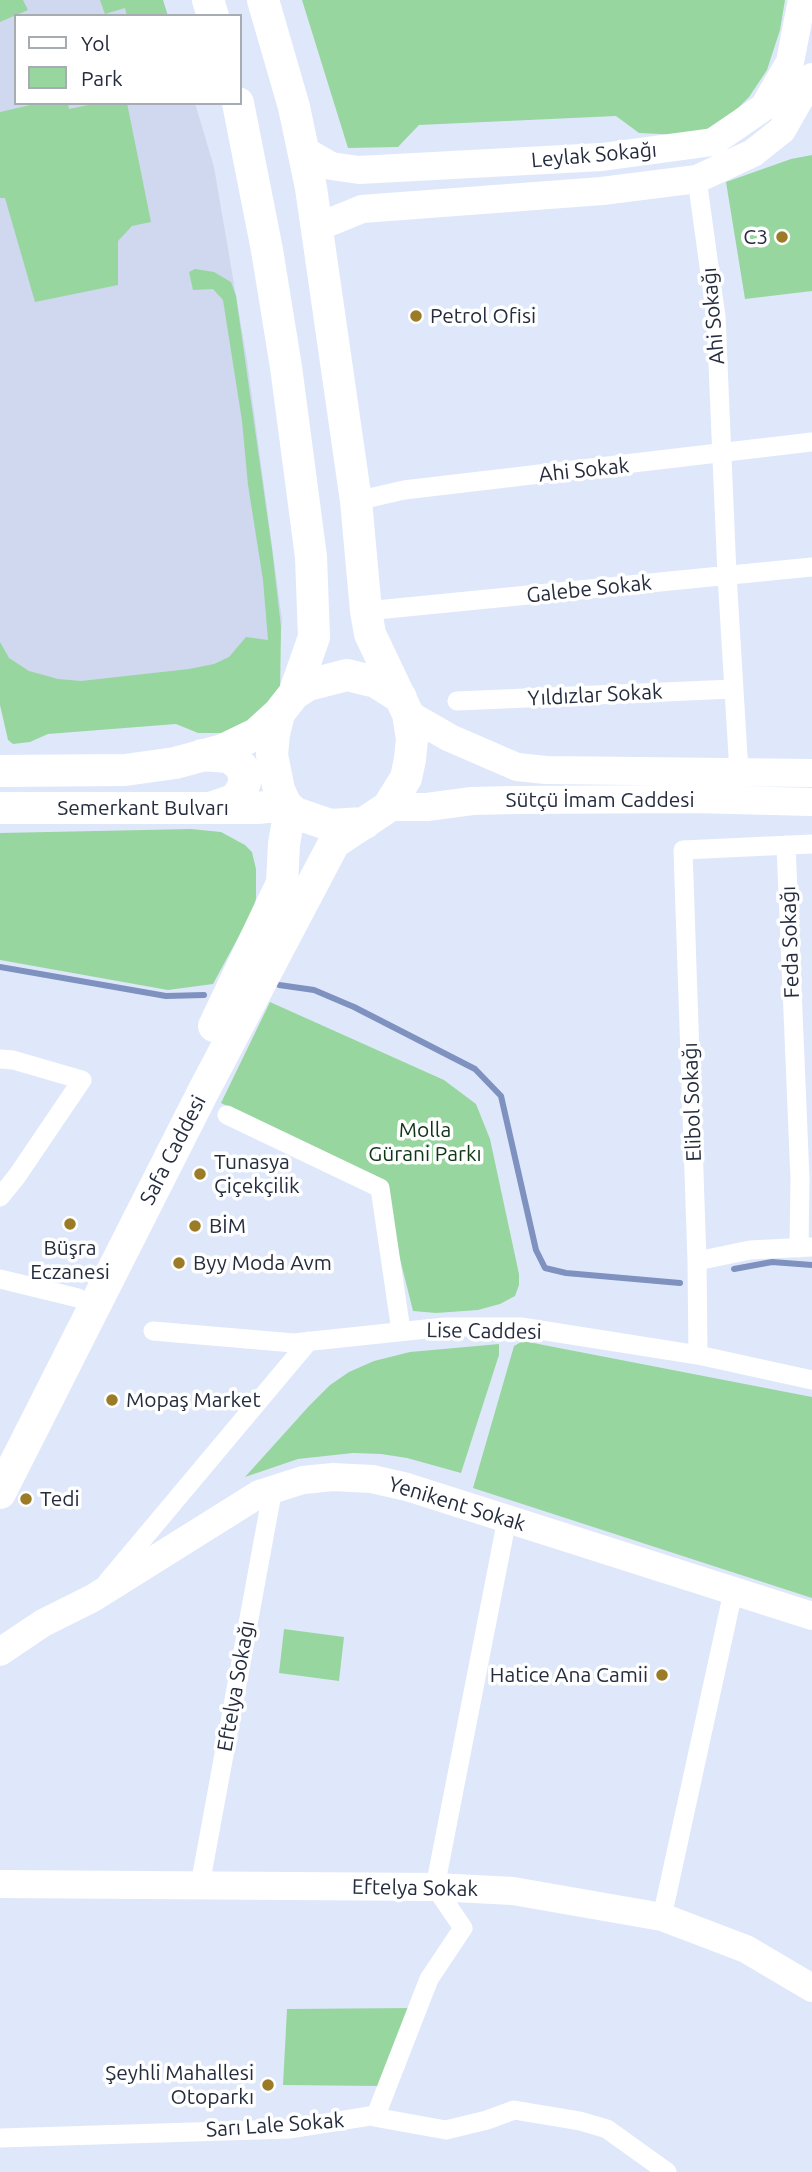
<!DOCTYPE html>
<html>
<head>
<meta charset="utf-8">
<style>
	body { margin:0 }
	#map { position:relative; width:812px; height:2172px; overflow:hidden; background:#dfe8fb; font-family:Ubuntu,sans-serif }
	canvas { display:block }
	.legend { position:absolute; left:14px; top:14px; width:228px; height:91px; box-sizing:border-box; background:#fff; border:2px solid #a7abb2; margin:0; padding:9px 12px; list-style:none; font-size:21px; color:#242c3e }
	.legend li { display:flex; align-items:center; gap:14px; height:35px }
	.legend b { width:35px; border:2px solid #a7abb2 }
</style>
</head>
<body>
<div id="map">
<canvas width="812" height="2172"></canvas>
<ul class="legend">
<li><b style="height:9px;background:#fff"></b>Yol</li>
<li><b style="height:19px;background:#98d69f"></b>Park</li>
</ul>
</div>
<script>
const ctx = document.querySelector('canvas').getContext('2d');
ctx.lineJoin = 'round';
function fillPath(path, color) {
  ctx.fillStyle = color;
  ctx.fill(path, 'evenodd');
}
function shape(rows) {
  const path = new Path2D();
  for (const r of rows) {
    path.moveTo(r[0], r[1]);
    for (let i = 2; i < r.length; i += 2) path.lineTo(r[i], r[i + 1]);
  }
  return path;
}
function trace(path, color, width, dash) {
  ctx.strokeStyle = color;
  ctx.lineWidth = width;
  ctx.lineCap = dash ? 'butt' : 'round';
  ctx.setLineDash(dash || []);
  ctx.stroke(path);
}
function write(font, color, halo, rows, align = 'center') {
  ctx.font = font + ' Ubuntu,sans-serif';
  ctx.lineWidth = 7;
  ctx.setLineDash([]);
  ctx.textBaseline = 'middle';
  ctx.strokeStyle = halo;
  ctx.fillStyle = color;
  for (const [text, x, y, turn = 0] of rows) {
    ctx.save();
    ctx.translate(x, y);
    ctx.rotate((+turn || 0) * Math.PI / 180);
    ctx.textAlign = isNaN(turn) ? turn : align;
    if (halo) ctx.strokeText(text, 0, 0);
    ctx.fillText(text, 0, 0);
    ctx.restore();
  }
}
const built = shape([
	[0,0,163,0,168,16,16,16,16,103,195,103,214,167,247,360,282,620,278,669,0,701]
]);
const green = shape([
	[0,0,23,0,28,10,0,22],
	[100,0,163,0,168,16,127,16,125,8,105,14],
	[302,0,785,0,780,30,767,70,749,97,734,112,707,129,680,135,639,133,616,116,419,125,398,147,348,148],
	[39,103,68,103,69,109,98,103,127,103,151,222,132,226,118,241,118,285,35,302,5,198,0,198,0,112],
	[812,155,812,291,745,299,726,182,791,159],
	[195,269,214,272,231,282,236,296,272,549,281,627,280,698,276,706,225,733,198,733,176,724,48,734,30,742,13,744,8,740,0,705,0,642,9,658,29,671,58,679,81,681,189,669,214,664,229,657,246,637,268,640,263,580,248,485,242,421,223,300,213,289,193,290,189,272],
	[191,829,221,832,245,845,252,852,256,869,256,899,252,912,213,984,168,990,0,960,0,833],
	[270,1002,444,1080,476,1104,490,1139,519,1274,519,1285,515,1296,500,1304,478,1310,436,1313,413,1311,387,1207,327,1153,221,1103],
	[523,1341,812,1397,812,1598,473,1488,514,1346],
	[499,1344,499,1355,461,1473,407,1458,381,1454,353,1453,298,1459,245,1477,309,1406,330,1385,349,1372,374,1361,410,1352],
	[284,1629,344,1637,339,1681,279,1673],
	[412,2008,380,2086,283,2085,287,2009]
]);
const stream = shape([
	[0,967,166,996,204,995],
	[279,985,314,990,354,1007,475,1069,501,1096,536,1250,545,1268,566,1273,680,1283],
	[734,1269,772,1262,812,1265]
]);
const street = shape([
	[697,179,716,317,727,575,739,772],
	[356,501,404,490,812,442],
	[366,611,812,567],
	[457,701,733,689],
	[786,845,800,1179,799,1248],
	[0,1059,13,1060,82,1080,17,1176,0,1197],
	[227,1115,380,1188,401,1331],
	[697,1261,750,1250,810,1247],
	[0,1279,78,1298],
	[153,1331,294,1343,445,1327,521,1327,698,1355,812,1380],
	[698,1355,697,1261,683,850,812,844],
	[107,1582,309,1341],
	[200,1885,273,1488],
	[662,1917,733,1592],
	[374,2117,446,2130,487,2120,514,2110,580,2121,607,2129,667,2172],
	[0,2138,289,2129,376,2115,429,1979,463,1928,435,1887,507,1519]
]);
const secondary = shape([
	[303,150,331,166,359,170,602,157,713,142,764,107,790,62,802,0],
	[318,227,362,209,602,191,697,179,753,153,782,130,812,77],
	[408,714,450,738,517,767,546,770,812,773],
	[388,807,427,807,472,801,513,800,694,799,812,802],
	[0,1652,43,1623,93,1598,259,1494,303,1480,333,1477,372,1479,407,1487,812,1616],
	[0,1884,435,1887,513,1891,662,1917,746,1949,812,1988]
]);
const primary = shape([
	[208,0,213,16],
	[238,103,267,250,286,367,311,557,314,637,294,694],
	[202,755,229,757,242,767,245,783,236,799,210,808],
	[0,771,125,770,175,763,223,750,256,734,279,713],
	[0,808,257,808,286,805],
	[365,823,330,825,295,813,286,805,279,790,272,755,274,734,279,713,294,694,308,685,347,675,376,682,401,698],
	[214,1026,282,883,284,844,290,809],
	[0,1493,203,1092,334,843,388,807,406,778,410,759,412,739,408,714,370,634,366,611,356,501,311,188,294,107,263,0]
]);
const markers = [
	[782,237,7,"#9b7b25"],
	[416,316,7,"#9b7b25"],
	[200,1174,7,"#9b7b25"],
	[70,1224,7,"#9b7b25"],
	[195,1226,7,"#9b7b25"],
	[179,1263,7,"#9b7b25"],
	[112,1400,7,"#9b7b25"],
	[26,1499,7,"#9b7b25"],
	[662,1675,7,"#9b7b25"],
	[268,2085,7,"#9b7b25"]
];
const streetNames = [
	["Leylak Sokağı",594,155,-5],
	["Ahi Sokağı",713,316,-95],
	["Ahi Sokak",584,470,-6],
	["Galebe Sokak",589,589,-6],
	["Yıldızlar Sokak",595,695,-3],
	["Sütçü İmam Caddesi",600,800],
	["Semerkant Bulvarı",143,808],
	["Feda Sokağı",790,942,-92],
	["Elibol Sokağı",692,1102,-92],
	["Safa Caddesi",173,1150,-63],
	["Lise Caddesi",484,1331,1],
	["Yenikent Sokak",457,1504,17],
	["Eftelya Sokağı",236,1686,-80],
	["Eftelya Sokak",415,1888,1],
	["Sarı Lale Sokak",275,2125,-4]
];
const poiNames = [
	["C3",768,237,"right"],
	["Petrol Ofisi",430,316],
	["Tunasya",214,1162],
	["Çiçekçilik",214,1186],
	["BİM",209,1226],
	["Büşra",70,1248,"center"],
	["Eczanesi",70,1272,"center"],
	["Byy Moda Avm",193,1263],
	["Mopaş Market",126,1400],
	["Tedi",40,1499],
	["Hatice Ana Camii",648,1675,"right"],
	["Şeyhli Mahallesi",254,2073,"right"],
	["Otoparkı",254,2097,"right"]
];
const parkNames = [
	["Molla",425,1130],
	["Gürani Parkı",425,1154]
];
fillPath(built, '#cfd8ee');
fillPath(green, '#98d69f');
trace(stream, '#7e91bf', 6);
trace(street, '#fff', 19);
trace(secondary, '#fff', 28);
trace(primary, '#fff', 32);
for (const [x, y, r, color] of markers) {
  const dot = new Path2D();
  dot.arc(x, y, r, 0, 2 * Math.PI);
  ctx.fillStyle = color;
  ctx.fill(dot);
  trace(dot, '#fff', 2.5);
}
write('21px', '#242c3e', '#fff', streetNames);
write('21px', '#242c3e', '#fff', poiNames, 'left');
write('21px', '#0e3516', '#fff', parkNames);
</script>
</body>
</html>
